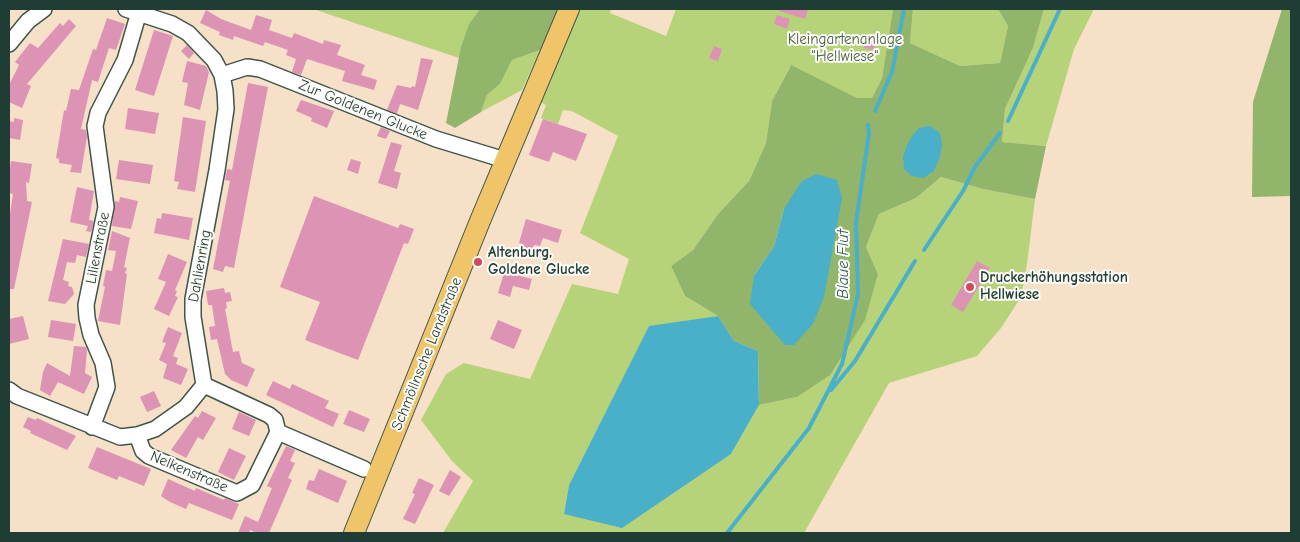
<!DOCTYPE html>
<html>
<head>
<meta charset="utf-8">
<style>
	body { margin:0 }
	#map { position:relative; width:1300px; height:542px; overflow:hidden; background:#f6e0c7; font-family:"Comic Neue",sans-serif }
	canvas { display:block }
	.frame { position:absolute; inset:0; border:10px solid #1f3d34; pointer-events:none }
</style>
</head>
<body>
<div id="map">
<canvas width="1300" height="542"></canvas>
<div class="frame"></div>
</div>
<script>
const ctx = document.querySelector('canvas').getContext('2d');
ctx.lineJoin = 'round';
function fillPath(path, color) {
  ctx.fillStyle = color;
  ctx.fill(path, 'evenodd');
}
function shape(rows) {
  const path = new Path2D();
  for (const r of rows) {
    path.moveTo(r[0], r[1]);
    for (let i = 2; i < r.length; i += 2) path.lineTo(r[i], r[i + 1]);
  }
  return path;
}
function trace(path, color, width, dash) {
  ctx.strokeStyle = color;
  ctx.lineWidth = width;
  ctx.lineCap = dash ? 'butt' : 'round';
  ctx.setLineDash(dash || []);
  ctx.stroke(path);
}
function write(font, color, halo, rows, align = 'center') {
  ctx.font = font + ' "Comic Neue",sans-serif';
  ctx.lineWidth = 4;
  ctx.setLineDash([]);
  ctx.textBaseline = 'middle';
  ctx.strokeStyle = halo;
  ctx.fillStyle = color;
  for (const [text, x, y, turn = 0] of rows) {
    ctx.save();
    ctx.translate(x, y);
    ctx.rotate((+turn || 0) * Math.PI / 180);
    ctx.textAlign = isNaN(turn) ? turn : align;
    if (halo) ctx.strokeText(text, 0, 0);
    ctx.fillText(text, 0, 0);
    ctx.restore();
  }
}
const green = shape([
	[313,9,480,9,469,24,459,58],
	[578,9,611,9,610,13,666,36,676,9,893,9,882,78,872,98,857,98,790,66,772,101,766,143,749,181,718,214,693,250,671,266,685,296,718,316,649,327,569,485,564,514,731,454,759,405,797,397,878,274,866,247,879,214,916,198,941,177,983,189,1035,199,1027,264,1021,297,1001,328,977,356,889,383,804,533,443,533,473,481,452,461,421,420,446,374,464,363,530,379,572,284,618,294,629,259,580,233,618,136,572,111,563,110,558,124,541,118,546,105,540,102],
	[913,9,998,9,1008,26,1000,63,960,66,910,43],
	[1044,9,1094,9,1074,49,1046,146,1002,142,1005,109,1033,48],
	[540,50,522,90,481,112,487,95,500,84,512,60]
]);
const forest = shape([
	[480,9,558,9,540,50,512,60,500,84,487,95,481,112,455,128,446,123,461,47,469,24],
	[893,9,913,9,910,43,960,66,1000,63,1008,26,998,9,1044,9,1033,48,1005,109,1002,142,1046,146,1035,199,983,189,941,177,916,198,879,214,866,247,878,274,865,320,830,375,797,397,759,405,758,351,734,341,718,316,685,296,671,266,693,250,718,214,749,181,766,143,772,101,791,65,857,98,872,98,882,78],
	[784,209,785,345,754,276,774,246],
	[1282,9,1291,9,1291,196,1252,197,1253,102]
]);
const water = shape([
	[930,126,940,133,942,145,940,157,934,171,923,178,912,176,904,169,903,157,907,145,912,136,919,128],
	[816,174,837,180,842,198,824,297,813,324,794,345,785,345,750,304,754,276,774,246,784,209,801,182],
	[718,316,734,341,758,351,759,405,731,454,622,528,564,514,569,485,649,326]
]);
const stream = shape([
	[875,111,892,72,904,9],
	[1008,121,1060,9],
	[924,250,963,191,975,167,1000,133],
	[831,390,855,361,915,261],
	[727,533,809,428,842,364,858,294,856,222,869,134,868,125]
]);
const building = shape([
	[780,9,808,9,805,19,779,11],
	[206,10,221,19,251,30,256,15,272,20,269,30,292,38,294,33,323,44,324,40,341,45,337,55,365,65,361,75,377,80,374,90,342,81,345,71,307,59,301,75,292,72,296,59,286,55,288,50,265,42,263,46,234,36,233,40,219,35,220,32,200,23],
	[777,15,790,19,787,29,774,24],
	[107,18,125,24,116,50,109,48,98,82,92,80,81,129,86,130,87,137,81,173,70,172,72,165,59,163,59,159,56,158,64,110,66,111,71,89,79,90,93,49,96,50],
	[69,19,76,26,27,84,31,86,22,108,9,102,9,85,19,65,15,62,30,43,38,48,60,23,63,26],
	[154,30,173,36,154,96,135,90],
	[867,37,876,39,874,50,864,48],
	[187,45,194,53,189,59,181,51],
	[714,46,722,49,718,61,709,58],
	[421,58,433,60,418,110,400,104,397,114,387,110,397,85,411,88,412,86,415,87],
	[187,61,206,66,209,72,200,110,184,105,188,83,182,82],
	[248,83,268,87,234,268,225,266,223,272,213,269,230,181,225,180,227,169,232,170],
	[301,100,334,111,327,128,311,121,312,118,296,111],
	[128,108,159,113,155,134,125,129],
	[183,117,206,121,195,192,177,189,179,182,174,181],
	[14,118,23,120,20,140,9,138,9,121,14,122],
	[543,119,587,134,576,161,553,152,549,162,529,155],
	[381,127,390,131,386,139,377,136],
	[391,142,402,145,394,171,401,173,397,189,378,183],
	[351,159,361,162,358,174,347,170],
	[119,160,153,165,150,184,116,179],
	[11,161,32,164,29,183,26,182,27,201,32,202,14,289,9,289,9,220,13,194,9,193,9,177],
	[77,187,94,191,89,220,94,221,91,232,86,231,88,226,70,222],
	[314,196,398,228,400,224,414,229,408,244,404,243,358,360,305,340,320,302,280,287],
	[120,197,138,201,131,229,112,226,115,201,119,202],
	[162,213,193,218,189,240,154,233,157,218,161,219],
	[526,219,562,230,558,243,543,238,540,246,534,245,532,253,521,249,523,244,519,243],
	[112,231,130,238,124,267,127,268,125,273,127,274,120,325,98,321,105,287,103,286,106,270,112,271,116,251,108,250],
	[63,239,89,244,86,257,77,255,75,263,67,262,63,280,69,282,68,286,72,287,74,294,65,304,48,301],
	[168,254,187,262,175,290,177,291,175,296,178,297,169,316,154,309,166,282,158,279],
	[977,261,990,268,963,312,951,305],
	[506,266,518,270,516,275,532,279,529,290,513,286,510,297,498,293],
	[224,288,225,293,230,292,232,301,226,302,227,308,225,309,233,352,239,351,242,363,255,369,247,387,231,380,225,374,217,339,211,340,209,327,215,326,212,305,208,305,206,291],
	[23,316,29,339,9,344,9,319],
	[51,320,76,324,73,341,48,337],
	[498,320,522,330,514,349,490,339],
	[168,327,182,333,173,356,178,358,176,364,188,369,181,385,163,378,167,364,159,360,166,343,162,342],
	[74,346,86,347,87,350,85,373,92,377,84,394,58,382,50,396,40,390,43,372,47,363,70,376],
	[273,381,290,389,292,384,329,401,325,408,339,414,333,427,266,395],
	[154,391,161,406,147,412,140,397],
	[349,410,370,419,364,432,343,424],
	[202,411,216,418,203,440,198,437,186,458,171,450,195,416,198,418],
	[239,412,256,420,249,436,232,429],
	[28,417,36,420,37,418,76,436,67,450,30,433,31,431,23,427],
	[286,446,295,450,290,461,295,463,288,478,292,480,269,533,257,533,250,530,249,533,238,533,245,516,258,522,272,488,267,486],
	[97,447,151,469,144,486,119,476,117,480,88,468],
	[229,448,246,456,234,480,218,472],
	[319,469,347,481,338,503,306,489,309,480,314,481],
	[450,470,461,477,449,496,439,491],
	[419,478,434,485,415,524,403,519,415,494,412,493],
	[168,479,195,491,196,488,224,500,225,498,239,504,232,520,189,503,186,509,170,502,161,496]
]);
const minor = shape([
	[9,44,28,21,44,9],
	[222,75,247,67,260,69,436,139,505,160],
	[9,390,17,396,120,437,137,435,155,429,186,407,204,385,193,317,193,299,217,170,226,109,225,91,222,75,214,60,188,33,172,24,126,9],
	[92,427,107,387,103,363,91,335,87,318,86,305,106,207,95,126,98,113,125,60,139,12],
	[278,432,364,469],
	[137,435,143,451,149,456,237,493,252,485,278,432,275,420,269,415,204,385]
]);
const major = shape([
	[354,533,480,221,569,9]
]);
const markers = [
	[478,262,5,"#d1495b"],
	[970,287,5,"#d1495b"]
];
const parkNames = [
	["Kleingartenanlage",845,40],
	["\"Hellwiese\"",845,57]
];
const streetNames = [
	["Zur Goldenen Glucke",363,110,22],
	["Lilienstraße",98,248,-79],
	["Dahlienring",200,266,-80],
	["Schmöllnsche Landstraße",427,354,-68],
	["Nelkenstraße",189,472,23]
];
const poiNames = [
	["Altenburg,",488,253],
	["Goldene Glucke",488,270],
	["Druckerhöhungsstation",980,278],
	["Hellwiese",980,295]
];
const waterNames = [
	["Blaue Flut",843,264,-90]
];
fillPath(green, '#b7d37a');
fillPath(forest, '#91b56a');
fillPath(water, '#4aafc9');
trace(stream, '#4aafc9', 4);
fillPath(building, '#dc93b4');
trace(minor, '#3f554a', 18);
trace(major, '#3f554a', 22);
trace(minor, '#fff', 15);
trace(major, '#f0c469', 20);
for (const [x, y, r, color] of markers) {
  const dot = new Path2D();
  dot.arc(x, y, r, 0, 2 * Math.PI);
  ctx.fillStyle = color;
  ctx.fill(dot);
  trace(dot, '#fdfcf7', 2);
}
write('15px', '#456246', '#fdfcf7', parkNames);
write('15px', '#1f3d34', '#fdfcf7', streetNames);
write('bold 15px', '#1f3d34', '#fdfcf7', poiNames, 'left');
write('italic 16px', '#2c5f61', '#fdfcf7', waterNames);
</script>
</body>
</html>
